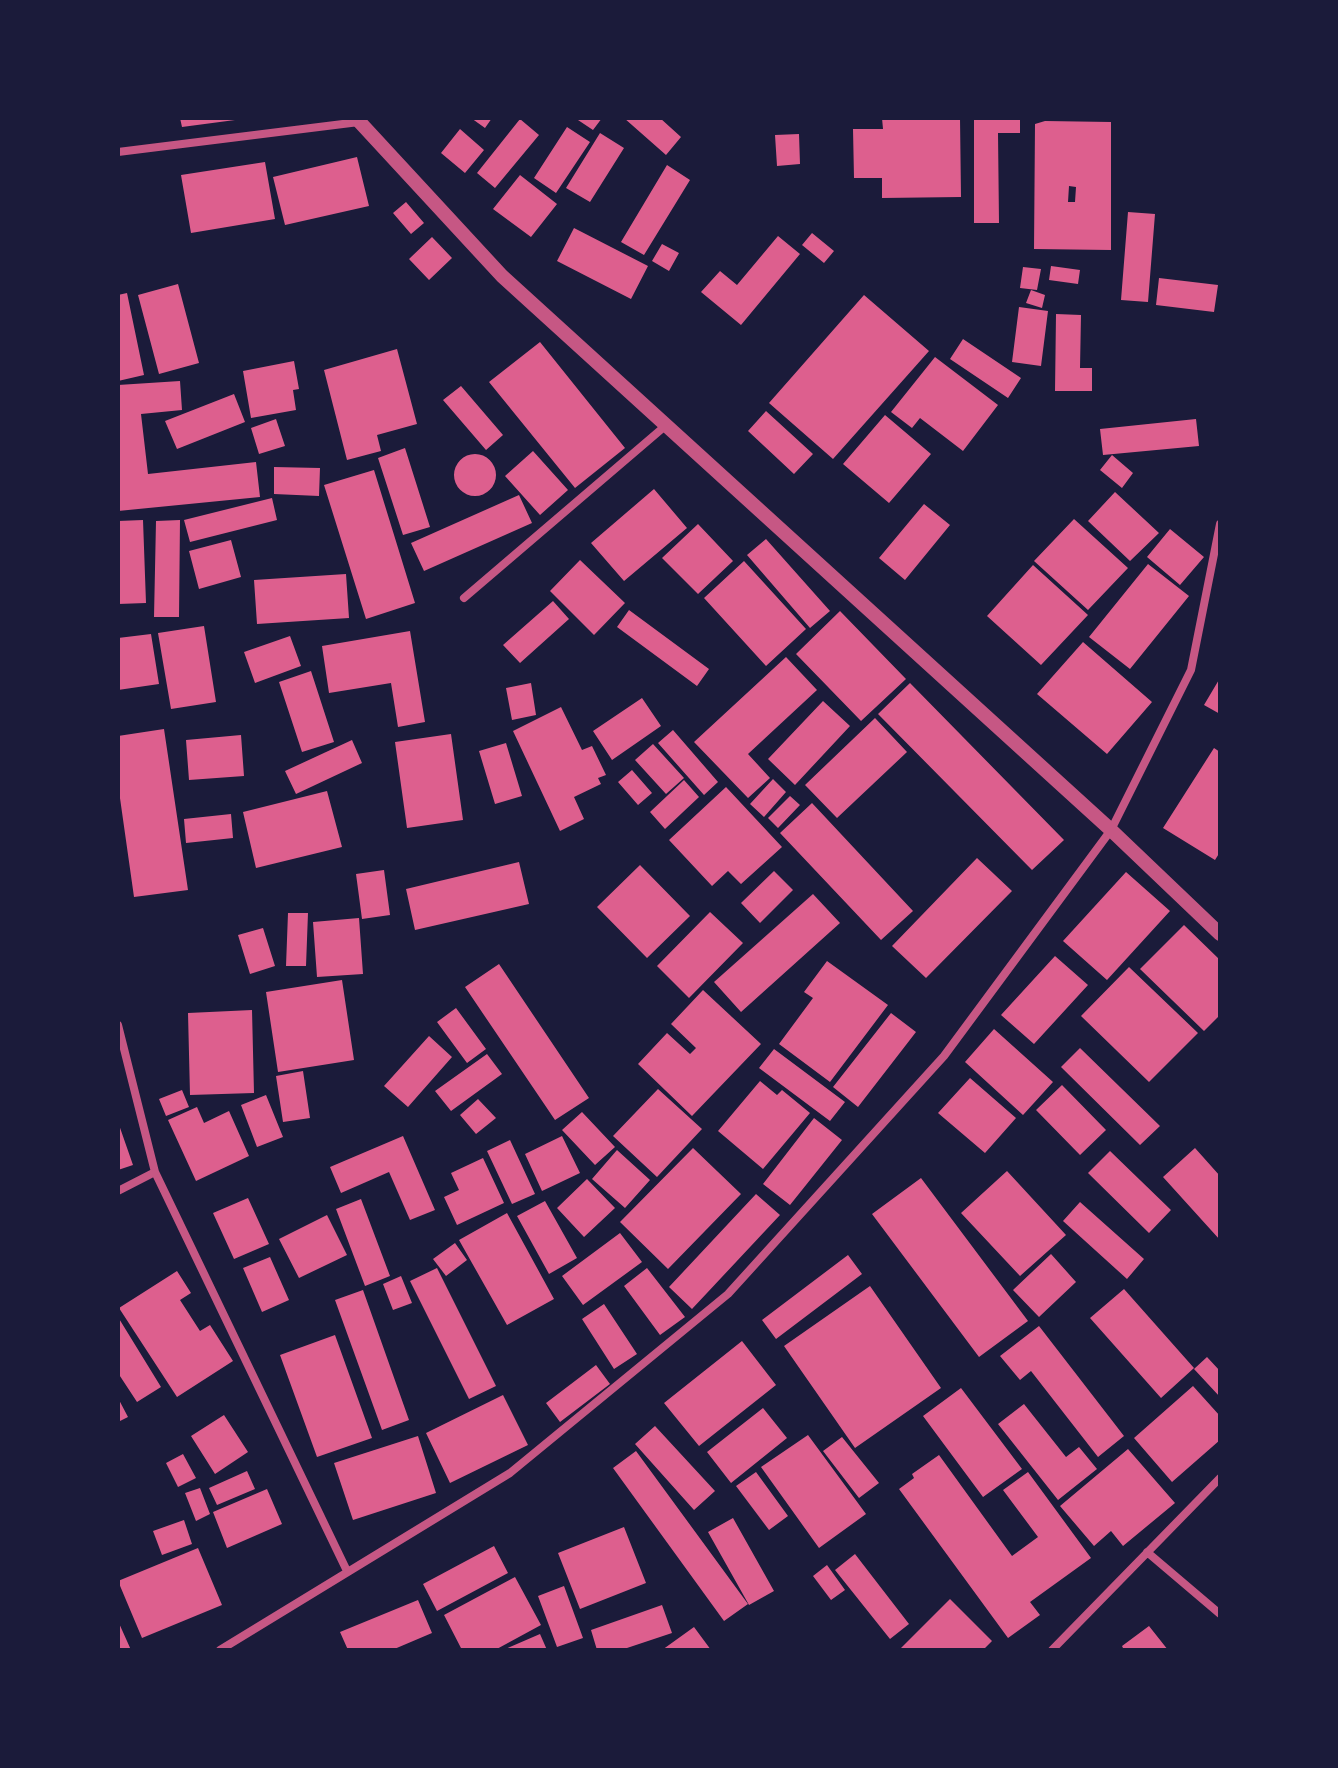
<!DOCTYPE html>
<html>
<head>
<meta charset="utf-8">
<style>
	body { margin:0 }
	#map { position:relative; width:1338px; height:1768px; overflow:hidden; background:#1b1b3a; font-family:Quicksand,sans-serif }
	canvas { display:block }
	.frame { position:absolute; inset:0; border:120px solid #1b1b3a; pointer-events:none }
</style>
</head>
<body>
<div id="map">
<canvas width="1338" height="1768"></canvas>
<div class="frame"></div>
</div>
<script>
const ctx = document.querySelector('canvas').getContext('2d');
ctx.lineJoin = 'round';
function fillPath(path, color) {
  ctx.fillStyle = color;
  ctx.fill(path, 'evenodd');
}
function shape(rows) {
  const path = new Path2D();
  for (const r of rows) {
    if (r.length === 3) {
      path.moveTo(r[0] + r[2], r[1]);
      path.arc(r[0], r[1], r[2], 0, 2 * Math.PI);
      continue;
    }
    path.moveTo(r[0], r[1]);
    for (let i = 2; i < r.length; i += 2) path.lineTo(r[i], r[i + 1]);
  }
  return path;
}
function trace(path, color, width, dash) {
  ctx.strokeStyle = color;
  ctx.lineWidth = width;
  ctx.lineCap = dash ? 'butt' : 'round';
  ctx.setLineDash(dash || []);
  ctx.stroke(path);
}
const building = shape([
	[180,118,235,118,235,120,182,127],
	[471,118,492,118,485,128],
	[575,118,602,118,593,130],
	[624,118,660,118,681,137,666,155],
	[882,118,960,118,961,197,882,198,882,178,854,178,853,129,883,129],
	[974,118,1020,118,1020,133,998,133,999,223,974,223],
	[520,119,539,135,495,188,477,173],
	[1045,121,1111,122,1111,250,1034,249,1035,124],
	[1069,186,1076,187,1075,202,1068,202],
	[567,127,590,142,556,193,534,178],
	[460,129,484,150,465,173,441,153],
	[600,133,624,148,590,202,566,188],
	[799,134,800,164,777,166,775,135],
	[357,157,369,206,285,225,273,177],
	[265,162,275,219,191,233,181,175],
	[667,165,690,180,644,255,621,242],
	[520,175,557,204,531,237,493,209],
	[406,202,424,223,411,234,393,213],
	[1128,212,1155,214,1148,302,1121,300],
	[574,228,648,266,631,299,557,261],
	[812,233,834,251,824,263,802,245],
	[778,236,800,254,741,325,701,292,720,271,737,285],
	[432,237,452,258,429,280,409,259],
	[662,244,679,253,669,271,652,261],
	[1051,266,1080,270,1078,284,1049,280],
	[1023,267,1041,269,1037,290,1020,288],
	[1159,278,1218,285,1214,312,1156,305],
	[178,284,199,363,159,374,138,295],
	[1031,290,1045,295,1042,308,1026,303],
	[127,293,144,375,118,381,118,295],
	[864,295,929,351,833,459,769,403],
	[1019,307,1048,311,1041,366,1012,362],
	[1056,314,1081,315,1080,368,1092,368,1092,391,1055,391],
	[963,339,1021,378,1008,398,950,359],
	[540,342,625,448,575,488,489,382],
	[397,349,417,424,377,435,381,451,347,460,324,370],
	[935,357,998,405,963,451,920,418,912,428,891,412],
	[294,361,299,389,293,390,296,410,251,418,243,371],
	[180,381,182,410,141,414,148,474,256,462,260,497,118,511,118,385],
	[461,386,503,435,486,450,443,400],
	[234,394,245,422,177,449,165,421],
	[766,411,813,454,794,474,748,431],
	[885,415,931,454,889,503,843,464],
	[276,419,285,446,259,454,251,428],
	[1196,419,1199,446,1103,455,1100,429],
	[405,448,430,527,403,535,378,458],
	[533,451,568,490,540,515,505,476],
	[475,475,21],
	[1112,455,1133,473,1122,488,1100,470],
	[274,467,320,468,319,496,274,494],
	[374,470,415,603,366,619,324,485],
	[654,489,687,528,624,581,591,543],
	[1115,492,1159,533,1130,561,1088,521],
	[519,495,532,523,424,571,411,543],
	[272,498,277,520,190,542,184,520],
	[924,504,950,525,905,580,879,558],
	[1074,519,1128,568,1088,610,1034,561],
	[143,520,146,603,118,604,118,521],
	[180,520,179,617,154,617,156,521],
	[698,524,733,561,698,594,662,558],
	[1170,529,1204,557,1180,585,1147,557],
	[766,539,830,611,810,628,747,555],
	[231,540,241,577,199,589,189,551],
	[580,560,625,603,594,635,550,591],
	[744,561,806,629,766,666,704,598],
	[1148,564,1189,596,1130,669,1089,637],
	[1033,565,1088,615,1041,665,987,616],
	[346,574,349,618,257,624,254,580],
	[553,601,569,619,520,663,503,645],
	[629,610,709,669,697,686,617,627],
	[840,611,906,679,861,721,796,654],
	[204,626,216,702,171,709,158,633],
	[410,631,425,722,398,727,391,683,329,693,322,646],
	[151,634,159,684,118,690,118,638],
	[290,636,301,666,255,683,244,652],
	[1083,642,1152,702,1107,754,1037,694],
	[786,657,817,690,748,754,770,778,748,798,694,742],
	[311,671,334,742,302,752,279,682],
	[1220,678,1220,714,1204,705],
	[531,683,536,715,512,720,506,688],
	[910,683,1064,840,1032,870,878,714],
	[642,698,661,726,612,760,593,731],
	[823,701,850,726,795,785,768,759],
	[561,707,582,750,592,746,606,775,598,778,601,784,574,797,584,819,560,831,513,731],
	[875,718,907,752,837,818,805,785],
	[164,729,188,890,134,897,118,784,118,736],
	[673,730,718,782,704,795,658,743],
	[451,734,463,820,407,828,395,742],
	[241,735,244,776,189,780,186,740],
	[352,740,362,763,296,794,285,771],
	[506,743,522,796,495,804,479,751],
	[653,744,684,778,666,794,635,760],
	[1214,748,1220,752,1220,852,1215,860,1163,828],
	[632,770,652,793,638,805,618,782],
	[773,779,786,792,764,817,750,804],
	[684,780,699,797,665,829,650,812],
	[726,787,782,847,741,884,728,871,712,886,669,840],
	[327,791,342,847,256,868,243,812],
	[790,796,800,805,778,828,768,818],
	[812,803,913,911,881,940,780,833],
	[231,814,233,838,186,843,184,819],
	[977,858,1012,891,926,978,892,946],
	[519,862,529,904,415,930,406,889],
	[640,865,690,916,647,958,597,907],
	[384,870,390,915,362,919,356,874],
	[774,871,793,890,760,923,741,903],
	[1126,872,1170,911,1107,980,1063,941],
	[813,894,840,923,741,1012,714,982],
	[710,912,743,943,689,998,657,966],
	[288,913,308,913,306,966,286,966],
	[359,918,363,974,317,977,313,922],
	[1184,925,1220,960,1220,1015,1204,1031,1140,969],
	[263,928,275,966,250,974,238,935],
	[1055,956,1088,985,1034,1044,1001,1015],
	[827,961,888,1005,830,1082,779,1044,813,998,804,992],
	[499,964,589,1098,555,1120,465,987],
	[1129,967,1198,1033,1149,1082,1081,1016],
	[342,980,354,1060,278,1072,266,992],
	[703,990,761,1044,692,1116,638,1064,667,1033,690,1054,696,1048,671,1024],
	[456,1008,486,1049,467,1063,437,1022],
	[252,1010,254,1093,190,1095,188,1013],
	[891,1013,916,1032,858,1107,833,1087],
	[994,1029,1053,1082,1023,1115,965,1062],
	[429,1036,452,1057,408,1107,384,1086],
	[1080,1048,1160,1126,1140,1145,1061,1067],
	[774,1049,845,1102,830,1121,759,1068],
	[487,1054,502,1074,451,1111,435,1091],
	[303,1071,310,1118,283,1122,276,1076],
	[970,1078,1016,1118,985,1153,938,1113],
	[760,1081,777,1095,782,1090,810,1113,763,1169,718,1131],
	[1062,1085,1106,1130,1080,1155,1036,1110],
	[658,1089,702,1129,657,1177,613,1136],
	[182,1090,189,1107,166,1116,159,1099],
	[266,1095,283,1137,257,1147,241,1105],
	[478,1099,496,1118,476,1134,460,1115],
	[197,1107,204,1123,229,1111,249,1156,196,1181,168,1120],
	[582,1112,615,1147,595,1165,562,1130],
	[814,1118,842,1140,790,1205,763,1184],
	[118,1122,133,1165,118,1170],
	[403,1136,435,1210,410,1220,389,1172,341,1193,330,1167],
	[562,1136,580,1173,542,1191,525,1154],
	[510,1140,535,1194,512,1204,487,1151],
	[693,1148,741,1194,668,1269,620,1222],
	[1195,1148,1220,1176,1220,1240,1163,1177],
	[617,1150,650,1180,625,1208,592,1179],
	[1110,1151,1171,1210,1149,1233,1088,1173],
	[483,1158,504,1203,457,1225,444,1197,459,1190,451,1173],
	[1007,1171,1066,1235,1020,1276,961,1213],
	[921,1178,1028,1321,979,1357,872,1214],
	[587,1179,615,1208,584,1237,557,1208],
	[756,1194,780,1215,692,1309,669,1287],
	[248,1198,269,1244,234,1259,213,1213],
	[361,1199,390,1276,365,1286,336,1209],
	[545,1201,577,1258,549,1274,517,1216],
	[1080,1202,1144,1259,1127,1279,1063,1221],
	[507,1213,554,1299,507,1325,459,1240],
	[327,1215,347,1255,299,1278,279,1239],
	[620,1233,642,1262,583,1305,562,1276],
	[455,1243,467,1260,446,1276,433,1259],
	[1051,1254,1076,1282,1039,1317,1013,1290],
	[848,1255,862,1274,776,1339,762,1320],
	[270,1257,289,1300,262,1312,243,1268],
	[437,1268,496,1386,469,1399,410,1281],
	[647,1268,685,1317,660,1335,624,1286],
	[177,1271,191,1293,180,1300,200,1331,210,1325,233,1361,177,1397,119,1308],
	[401,1276,412,1303,393,1310,383,1284],
	[870,1286,941,1388,855,1448,784,1346],
	[1124,1289,1194,1368,1161,1398,1090,1318],
	[363,1290,409,1420,382,1430,335,1300],
	[604,1304,637,1354,614,1369,582,1319],
	[118,1317,161,1387,137,1402,118,1373],
	[1039,1326,1124,1436,1098,1457,1031,1371,1020,1380,1000,1356],
	[335,1335,372,1438,317,1457,280,1355],
	[742,1341,776,1385,699,1446,664,1403],
	[1207,1357,1220,1371,1220,1397,1194,1369],
	[596,1365,610,1384,560,1422,546,1403],
	[1193,1386,1220,1416,1220,1440,1172,1482,1134,1438],
	[961,1388,1022,1469,983,1497,923,1416],
	[503,1395,528,1445,450,1483,426,1433],
	[118,1398,128,1417,118,1422],
	[1024,1404,1066,1457,1079,1447,1097,1469,1058,1500,998,1424],
	[763,1408,787,1438,731,1483,707,1452],
	[224,1415,248,1452,215,1474,191,1436],
	[655,1426,715,1491,694,1510,635,1444],
	[808,1435,866,1514,819,1548,761,1467],
	[418,1436,436,1493,353,1520,334,1463],
	[842,1437,879,1483,859,1498,823,1451],
	[1128,1449,1175,1503,1123,1546,1111,1531,1094,1546,1060,1506],
	[636,1451,748,1604,724,1621,613,1468],
	[183,1454,196,1478,178,1487,166,1463],
	[939,1455,1012,1556,1038,1537,1003,1490,1028,1472,1091,1558,1030,1602,1040,1615,1008,1638,899,1489,914,1478,912,1474],
	[247,1471,255,1489,217,1505,209,1488],
	[756,1472,788,1516,769,1530,736,1486],
	[200,1488,210,1514,196,1521,185,1493],
	[267,1489,282,1524,227,1548,213,1512],
	[733,1518,774,1591,749,1605,708,1532],
	[184,1520,192,1544,162,1555,153,1531],
	[624,1527,646,1583,580,1609,558,1553],
	[494,1546,508,1573,437,1611,423,1584],
	[198,1548,222,1605,142,1638,118,1581],
	[855,1554,909,1624,890,1639,835,1570],
	[827,1565,845,1590,831,1600,813,1576],
	[515,1577,541,1625,495,1650,462,1650,444,1615],
	[564,1586,583,1638,557,1647,538,1596],
	[950,1599,992,1641,983,1650,899,1650],
	[418,1600,432,1633,392,1650,348,1650,340,1632],
	[662,1605,672,1633,621,1650,597,1650,591,1630],
	[118,1621,131,1650,118,1650],
	[1149,1626,1168,1650,1124,1650,1122,1646],
	[694,1627,711,1650,662,1650],
	[540,1634,547,1650,503,1650]
]);
const minor = shape([
	[118,152,359,122],
	[464,598,664,427],
	[118,1025,155,1172,347,1571],
	[118,1191,155,1172],
	[1147,1552,1220,1614],
	[220,1650,510,1473,728,1294,944,1056,1111,830,1191,670,1220,524],
	[1052,1650,1220,1478]
]);
const tertiary = shape([
	[356,118,502,276,1111,830,1220,934]
]);
fillPath(building, '#dd5f8e');
trace(minor, '#c65784', 8);
trace(tertiary, '#c65784', 14);
</script>
</body>
</html>
